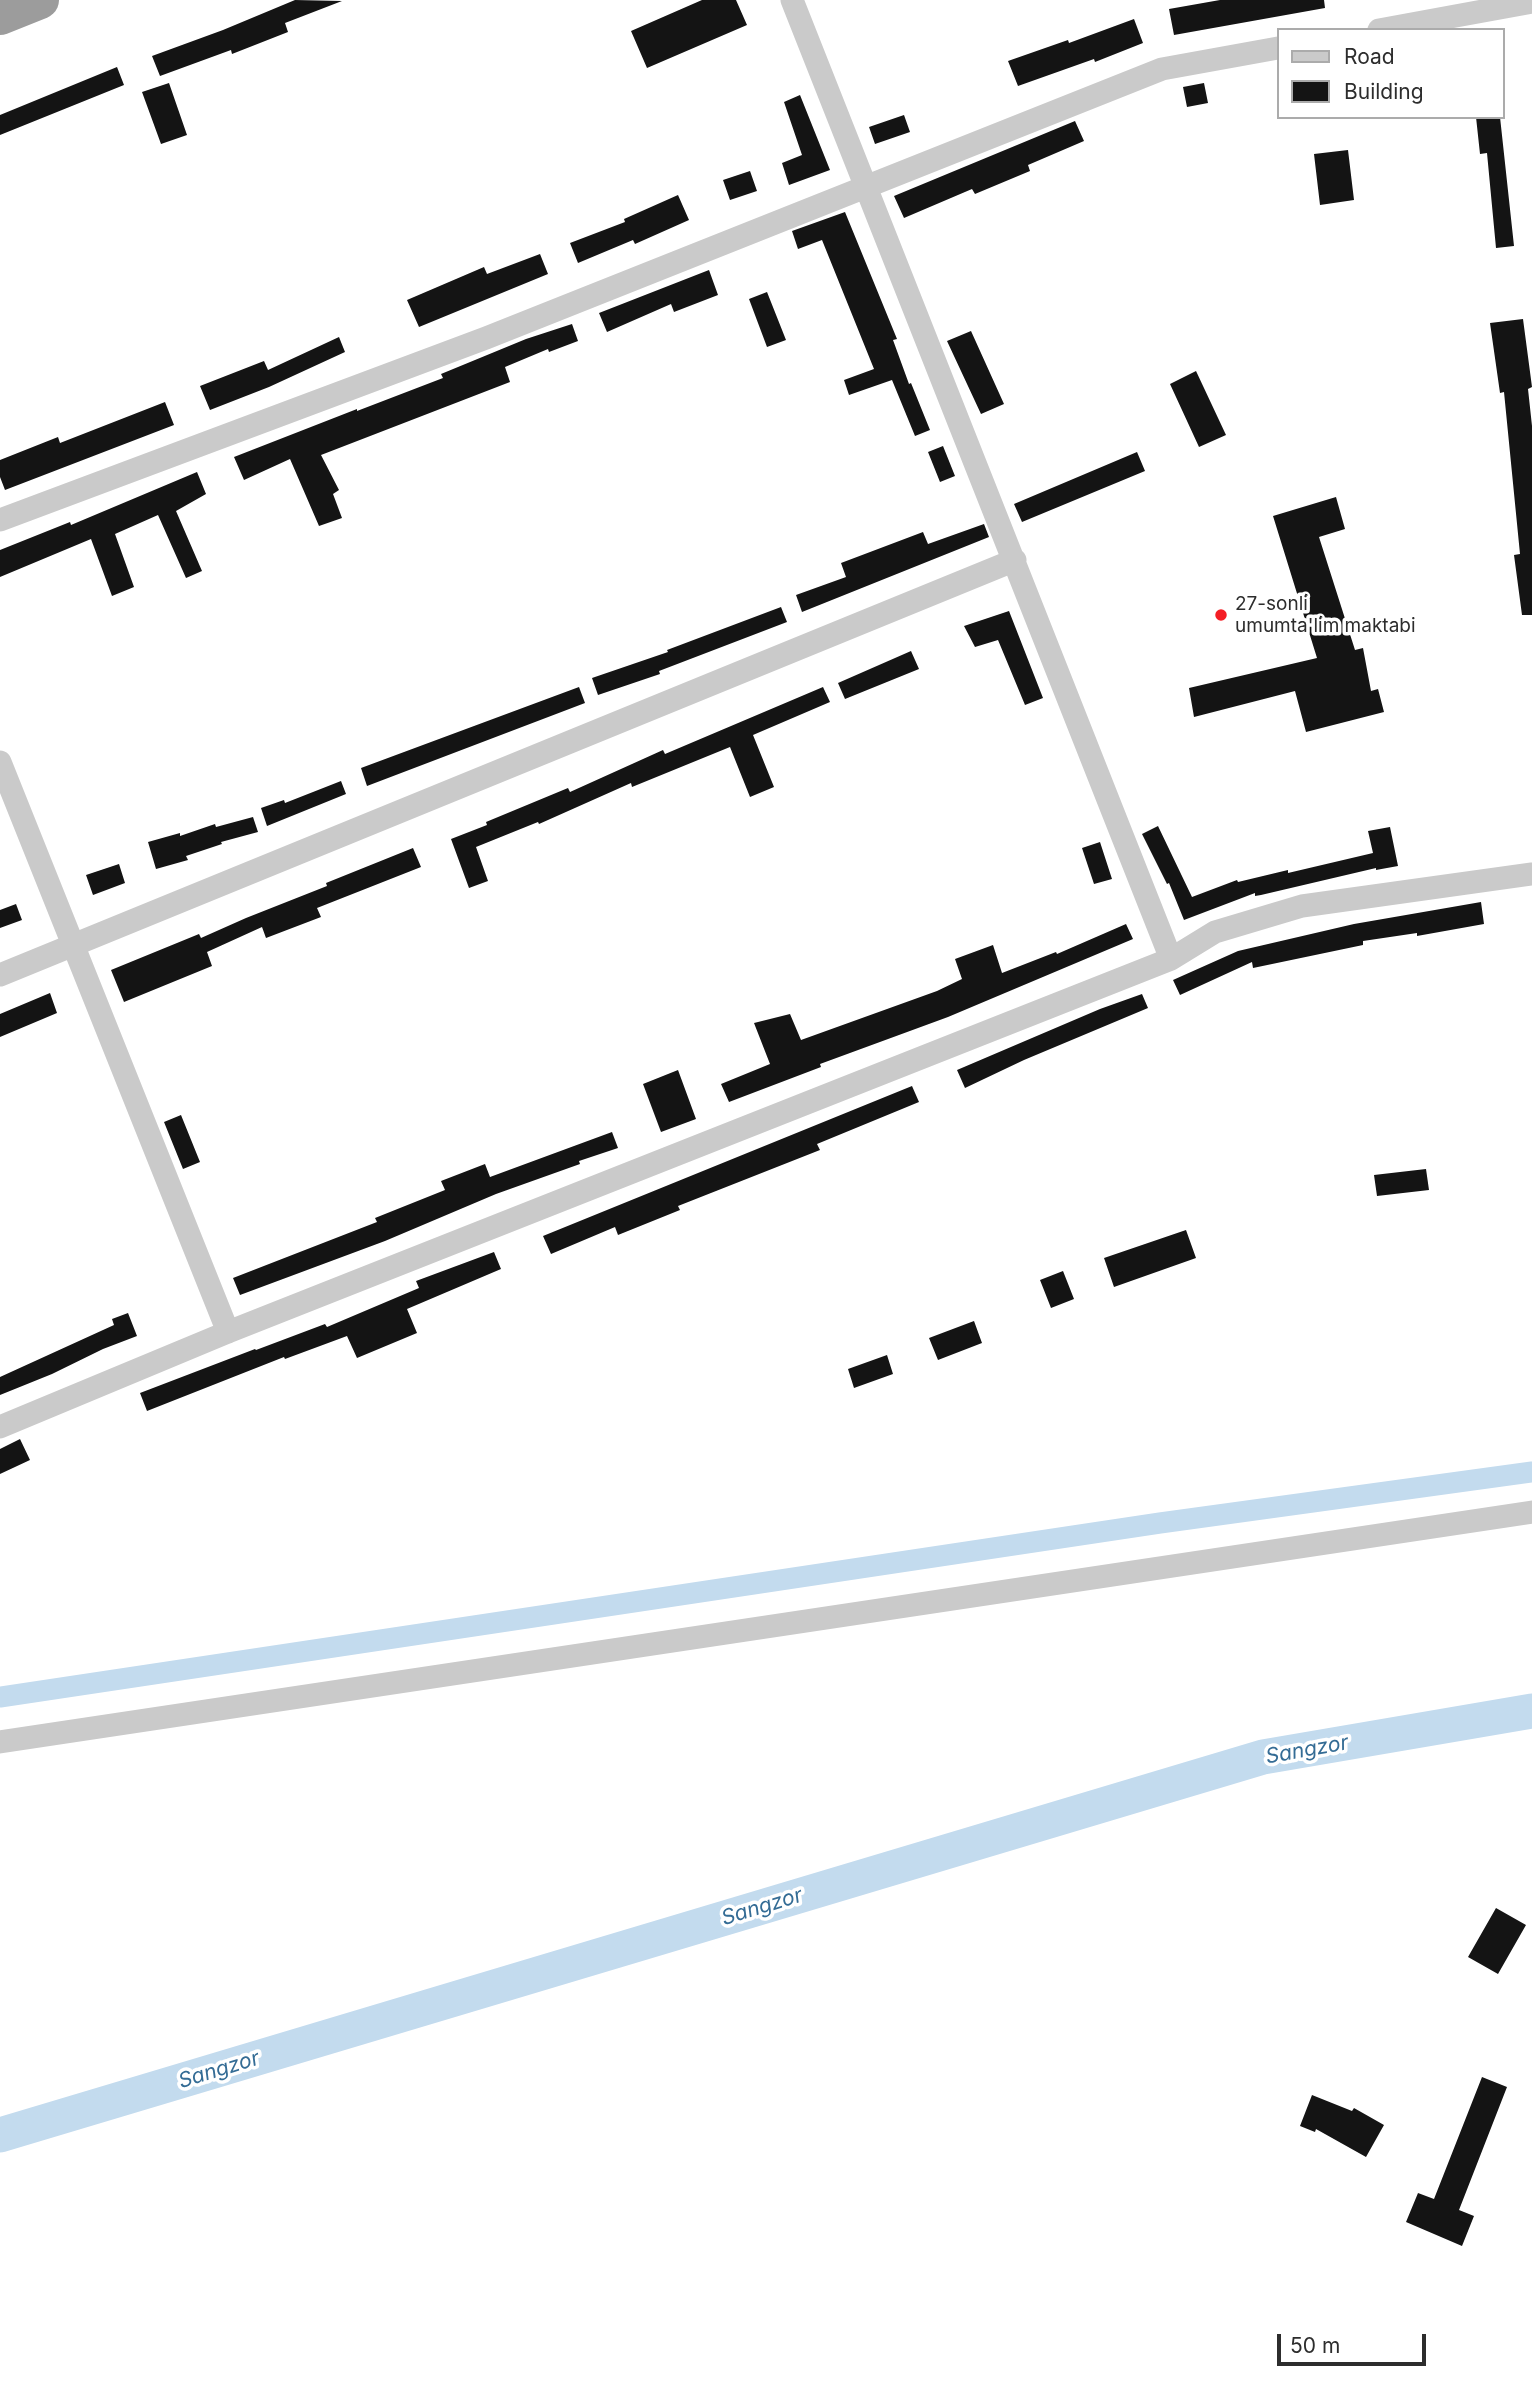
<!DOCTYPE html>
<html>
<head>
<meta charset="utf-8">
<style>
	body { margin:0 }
	#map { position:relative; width:1532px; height:2394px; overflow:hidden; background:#fff; font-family:Inter,sans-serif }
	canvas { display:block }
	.legend { position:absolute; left:1277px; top:28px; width:228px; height:91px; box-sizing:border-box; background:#fff; border:2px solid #ababab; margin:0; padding:9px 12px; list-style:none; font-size:21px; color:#2d2d2d }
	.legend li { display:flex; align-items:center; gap:14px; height:35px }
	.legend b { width:35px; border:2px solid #ababab }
	.scale { position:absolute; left:1277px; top:2334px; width:149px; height:32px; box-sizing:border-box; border:4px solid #2d2d2d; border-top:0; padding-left:9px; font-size:21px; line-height:24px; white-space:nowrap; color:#2d2d2d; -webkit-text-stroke:5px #fff; paint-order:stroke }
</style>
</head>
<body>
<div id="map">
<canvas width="1532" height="2394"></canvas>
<ul class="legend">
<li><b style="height:9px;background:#cacaca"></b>Road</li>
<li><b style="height:19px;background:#141414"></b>Building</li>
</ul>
<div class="scale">50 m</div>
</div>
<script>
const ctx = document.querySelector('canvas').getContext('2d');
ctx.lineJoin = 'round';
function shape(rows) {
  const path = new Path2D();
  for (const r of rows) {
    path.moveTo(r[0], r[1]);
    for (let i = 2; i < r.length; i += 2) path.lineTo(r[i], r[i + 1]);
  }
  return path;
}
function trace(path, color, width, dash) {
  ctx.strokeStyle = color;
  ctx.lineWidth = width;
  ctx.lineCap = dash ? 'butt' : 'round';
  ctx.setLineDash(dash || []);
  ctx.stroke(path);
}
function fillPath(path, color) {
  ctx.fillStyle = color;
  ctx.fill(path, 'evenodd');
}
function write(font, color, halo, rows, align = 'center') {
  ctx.font = font + ' Inter,sans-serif';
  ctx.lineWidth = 7;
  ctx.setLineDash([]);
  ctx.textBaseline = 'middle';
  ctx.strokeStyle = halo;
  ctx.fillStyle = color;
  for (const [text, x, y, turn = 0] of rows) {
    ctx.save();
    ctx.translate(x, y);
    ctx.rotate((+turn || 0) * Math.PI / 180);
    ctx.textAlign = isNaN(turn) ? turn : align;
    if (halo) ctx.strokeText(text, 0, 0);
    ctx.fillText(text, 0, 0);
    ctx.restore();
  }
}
const canal = shape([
	[0,1697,1160,1523,1532,1472]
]);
const river = shape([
	[0,2135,1263,1757,1532,1711]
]);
const building = shape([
	[295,0,342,1,285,23,288,32,232,54,231,50,160,76,152,56,223,30],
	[702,0,736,0,747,25,647,68,631,31],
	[1220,0,1324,0,1325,8,1174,35,1169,9],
	[1134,19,1143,43,1095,62,1094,59,1018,86,1008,61,1068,40,1069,43],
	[117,67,124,85,0,135,0,115],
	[169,83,187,135,161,144,142,92],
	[1204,83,1208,103,1187,107,1183,87],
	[800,95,830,170,789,185,782,163,802,155,784,102],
	[904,115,910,132,875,144,869,127],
	[1476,117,1500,117,1514,246,1496,248,1487,153,1480,154],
	[1075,121,1084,141,1028,165,1030,171,975,194,972,189,904,218,894,196],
	[1348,150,1354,200,1320,205,1314,154],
	[750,171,757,191,730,200,723,180],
	[678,195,689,220,635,244,633,240,578,263,570,243,625,222,624,219],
	[845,212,897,339,893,340,909,384,911,383,930,430,915,436,892,380,849,395,844,380,874,369,822,240,798,249,792,231],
	[540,254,548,274,419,327,407,300,484,267,487,274],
	[709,270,718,295,674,312,671,304,607,332,599,313],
	[767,292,786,340,767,347,749,299],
	[1523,319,1532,387,1528,389,1532,426,1532,615,1522,615,1514,555,1520,554,1504,392,1500,393,1490,323],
	[572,324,578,341,549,352,548,349,505,367,510,382,321,455,339,490,333,494,342,518,319,526,290,459,244,480,234,457,357,409,357,411,443,378,441,374,526,339],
	[971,331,1004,404,981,414,947,341],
	[339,337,345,352,269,387,210,410,200,386,264,361,268,370],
	[1196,371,1226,435,1199,447,1170,384],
	[165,402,174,425,5,490,0,477,0,460,58,437,60,443],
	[943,446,955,476,940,482,928,452],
	[1137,452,1145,471,1022,522,1014,504],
	[197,472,206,494,176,511,202,571,186,578,158,515,115,534,134,587,112,596,91,539,0,577,0,550,70,522,71,525],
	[1336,497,1345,529,1319,537,1355,650,1363,648,1371,691,1378,689,1384,712,1306,732,1295,691,1194,717,1189,688,1317,658,1273,516],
	[984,524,989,537,802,612,796,595,846,577,841,563,923,532,928,544],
	[781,607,787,622,659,671,660,674,598,695,592,678,668,652,667,650],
	[1009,611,1043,698,1025,705,998,640,975,647,964,626],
	[911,651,919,669,845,699,838,683],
	[579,687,585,703,367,786,361,768],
	[823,687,830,702,753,735,774,787,750,797,730,747,632,787,631,783,539,824,538,822,476,847,488,881,469,888,451,839,487,825,486,822,568,788,570,792,663,750,665,754],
	[341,781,346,794,267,826,261,808,284,800,285,803],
	[253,817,258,832,221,842,222,844,186,856,188,860,156,869,148,842,180,833,180,836,215,824,216,827],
	[1158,826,1192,897,1237,880,1238,882,1288,870,1288,873,1373,853,1368,831,1390,827,1398,866,1376,870,1376,868,1261,895,1255,896,1255,893,1184,920,1169,883,1167,884,1142,834],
	[1100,842,1112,879,1094,884,1082,848],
	[413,848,421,867,317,908,321,917,266,938,262,927,207,952,212,966,124,1002,111,970,199,934,201,938,246,918,327,886,326,883],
	[119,864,125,883,93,895,86,875],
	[1481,902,1484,924,1417,936,1417,933,1363,941,1363,945,1253,968,1252,962,1180,995,1173,980,1238,951,1354,924],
	[16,904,22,920,0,928,0,910],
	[1126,924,1133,939,948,1017,820,1064,821,1067,729,1102,721,1084,770,1064,754,1023,790,1014,801,1040,937,991,962,979,955,959,993,945,1002,973,1056,952,1057,954],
	[50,993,57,1013,0,1037,0,1014],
	[1142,994,1148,1008,1024,1060,965,1088,957,1070,1100,1009],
	[678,1070,696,1119,661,1132,643,1084],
	[912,1086,919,1102,817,1144,820,1150,678,1206,680,1210,618,1235,615,1227,551,1254,543,1236],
	[181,1115,200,1162,183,1169,164,1122],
	[612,1132,618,1148,579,1161,580,1164,496,1194,385,1241,240,1295,233,1278,377,1222,375,1218,445,1190,441,1181,485,1164,490,1177],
	[1426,1169,1429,1190,1377,1196,1374,1175],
	[1186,1230,1196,1258,1114,1287,1104,1258],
	[494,1252,501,1269,407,1309,417,1333,357,1358,347,1336,285,1359,284,1357,147,1411,140,1393,255,1349,256,1350,325,1324,327,1327,419,1288,416,1281],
	[1063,1271,1074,1299,1051,1308,1040,1280],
	[128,1313,137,1336,103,1349,52,1374,0,1395,0,1377,114,1325,112,1319],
	[974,1321,982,1343,938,1360,929,1338],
	[887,1355,893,1374,854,1388,848,1369],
	[20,1439,30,1460,0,1474,0,1449],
	[1496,1908,1526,1925,1498,1974,1468,1957],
	[1482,2077,1507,2087,1459,2210,1474,2216,1462,2246,1406,2222,1418,2193,1434,2199],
	[1312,2095,1352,2111,1354,2108,1384,2125,1366,2157,1316,2129,1315,2132,1300,2126]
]);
const minor = shape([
	[792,0,1171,959],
	[1379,30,1532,2],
	[0,520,486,338,1162,69,1278,48],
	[0,762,228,1332],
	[0,975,1015,560],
	[0,1427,228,1332,1171,959,1215,932,1302,906,1532,874],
	[0,1742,1532,1512]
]);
const trunk = shape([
	[0,16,40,0]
]);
const markers = [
	[1221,615,7,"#f41e25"]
];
const poiNames = [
	["27-sonli",1235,604],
	["umumta'lim maktabi",1235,626]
];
const waterNames = [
	["Sangzor",1307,1750,-10],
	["Sangzor",762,1907,-17],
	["Sangzor",219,2070,-17]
];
trace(canal, '#c3dbee', 21);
trace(river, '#c3dbee', 35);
fillPath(building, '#141414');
trace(minor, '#cacaca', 23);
trace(trunk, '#9c9c9c', 38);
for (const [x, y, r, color] of markers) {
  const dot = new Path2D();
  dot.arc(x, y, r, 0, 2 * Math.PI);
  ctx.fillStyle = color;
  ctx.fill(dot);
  trace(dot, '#fff', 2.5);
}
write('19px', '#2d2d2d', '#fff', poiNames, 'left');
write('italic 21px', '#346c95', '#fff', waterNames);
</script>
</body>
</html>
